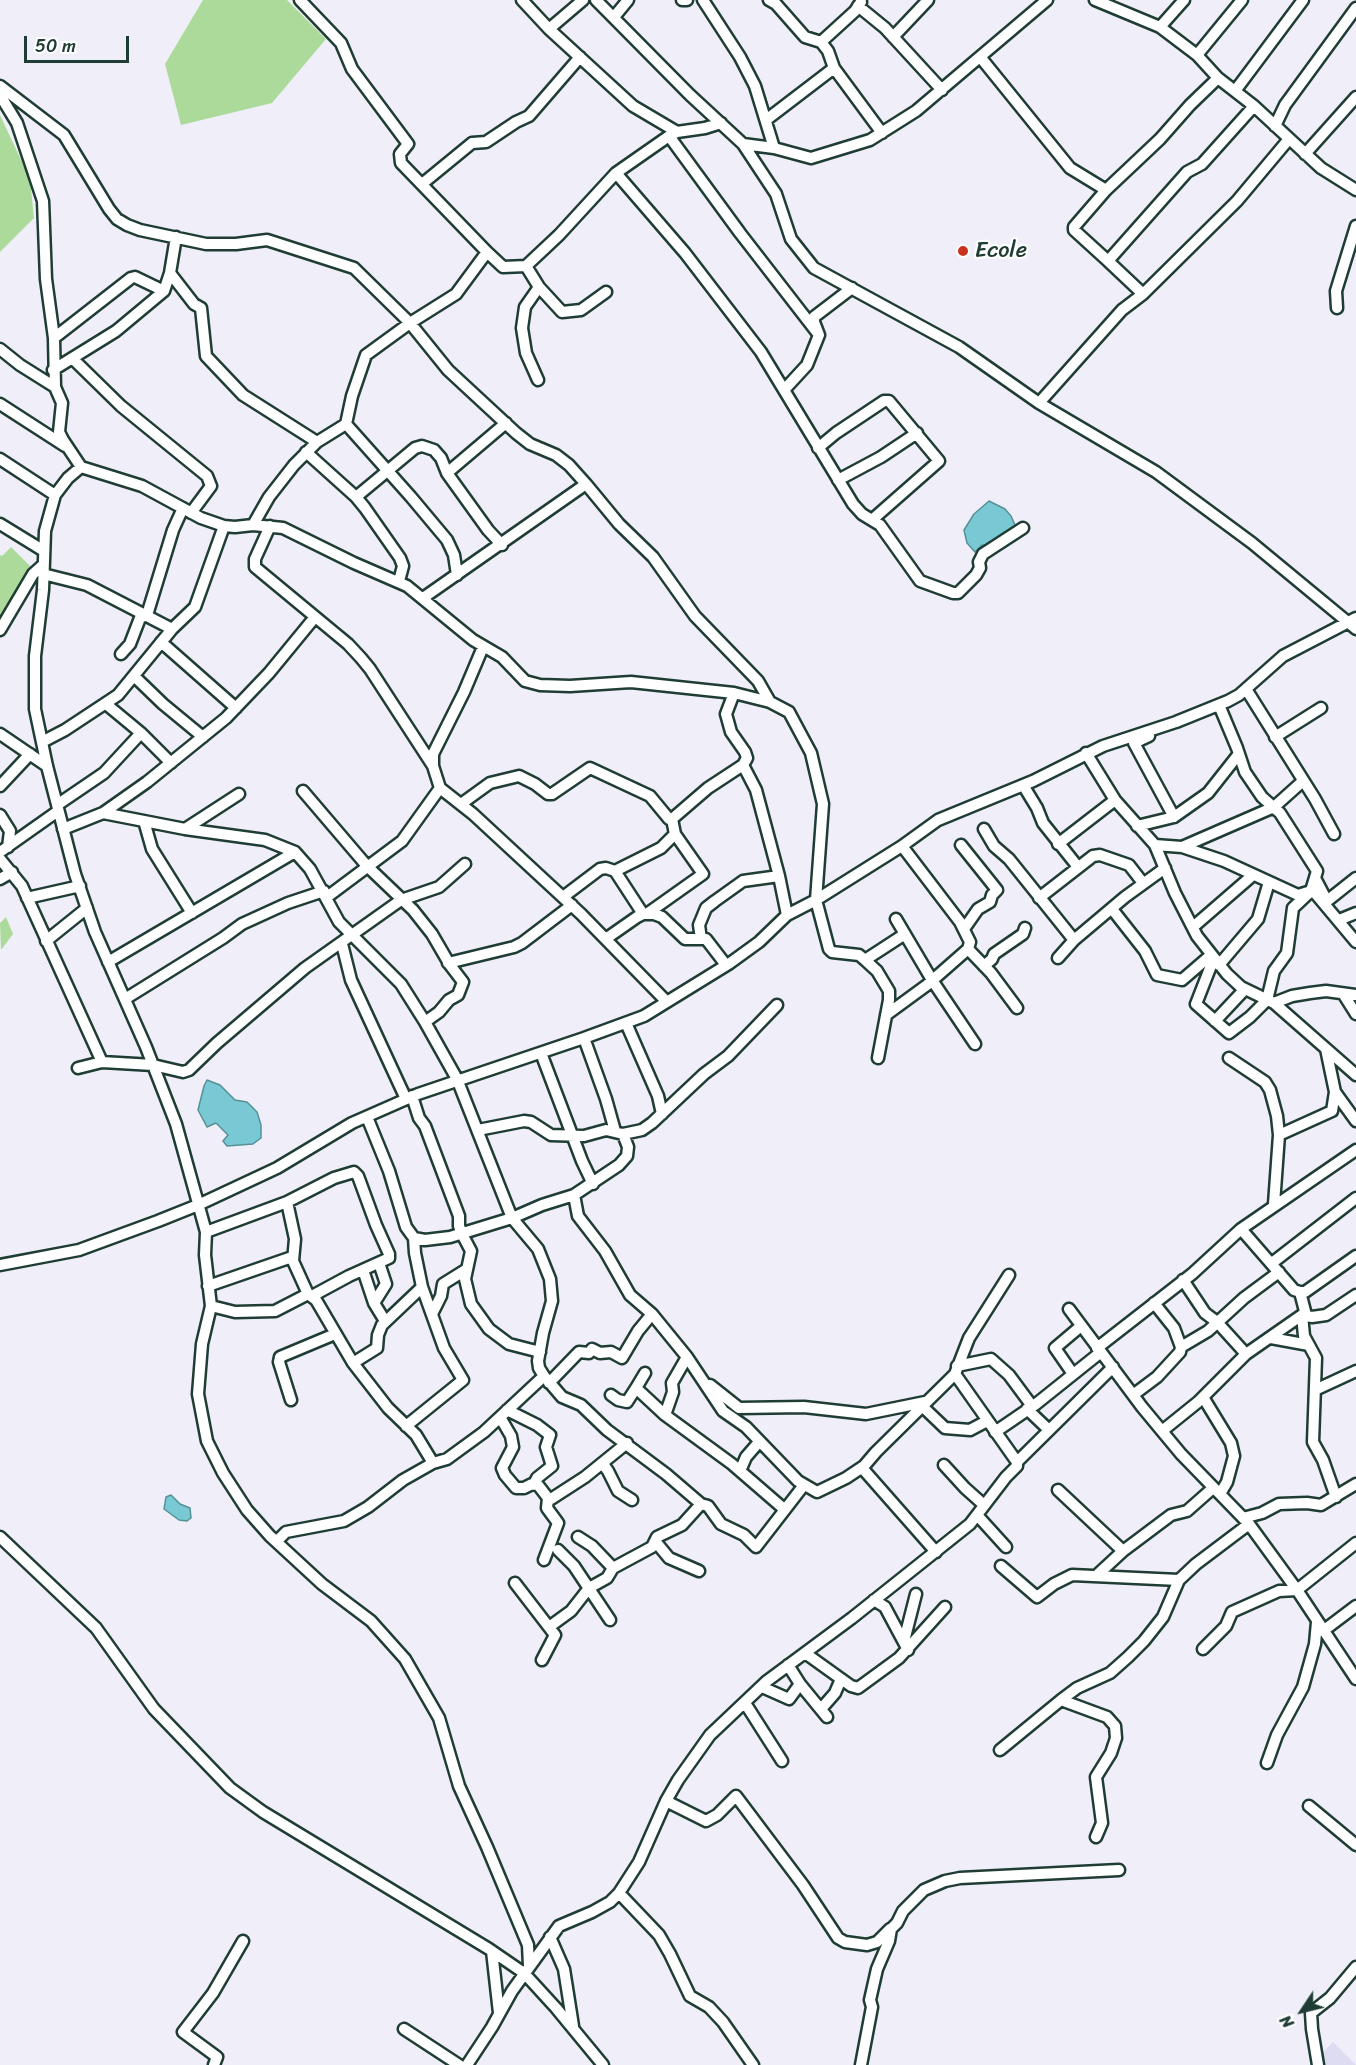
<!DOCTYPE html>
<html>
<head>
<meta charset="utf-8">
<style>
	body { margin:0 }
	#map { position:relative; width:1356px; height:2065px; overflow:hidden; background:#f0eff9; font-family:Sriracha,sans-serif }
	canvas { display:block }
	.north { position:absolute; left:1272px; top:1981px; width:60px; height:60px; -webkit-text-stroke:4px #fff; paint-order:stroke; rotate:235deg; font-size:16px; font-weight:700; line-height:24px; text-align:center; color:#1f3d34 }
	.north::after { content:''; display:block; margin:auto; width:21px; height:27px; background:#1f3d34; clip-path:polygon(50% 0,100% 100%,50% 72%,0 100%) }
	.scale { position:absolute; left:24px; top:36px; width:105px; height:27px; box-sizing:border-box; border:3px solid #1f3d34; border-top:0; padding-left:8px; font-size:18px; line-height:21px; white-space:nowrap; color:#1f3d34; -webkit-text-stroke:4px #fff; paint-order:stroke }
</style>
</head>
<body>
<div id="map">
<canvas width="1356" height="2065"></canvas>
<div class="north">N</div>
<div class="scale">50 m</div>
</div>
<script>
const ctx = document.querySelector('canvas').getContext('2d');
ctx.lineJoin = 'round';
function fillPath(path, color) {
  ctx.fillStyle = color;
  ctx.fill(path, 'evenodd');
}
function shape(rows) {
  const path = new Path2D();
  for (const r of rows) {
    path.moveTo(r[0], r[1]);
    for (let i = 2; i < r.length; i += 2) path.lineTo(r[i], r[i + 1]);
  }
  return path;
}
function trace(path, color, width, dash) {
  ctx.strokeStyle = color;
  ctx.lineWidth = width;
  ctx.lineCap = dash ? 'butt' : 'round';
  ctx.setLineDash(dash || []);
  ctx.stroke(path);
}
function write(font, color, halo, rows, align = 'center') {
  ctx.font = font + ' Sriracha,sans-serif';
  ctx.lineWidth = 4.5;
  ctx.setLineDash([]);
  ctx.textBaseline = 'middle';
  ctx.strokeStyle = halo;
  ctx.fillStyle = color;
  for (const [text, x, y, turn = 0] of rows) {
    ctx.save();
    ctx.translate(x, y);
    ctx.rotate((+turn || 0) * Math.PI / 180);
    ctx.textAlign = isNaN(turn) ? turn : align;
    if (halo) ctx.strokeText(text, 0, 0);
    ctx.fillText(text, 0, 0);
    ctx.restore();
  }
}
const built = shape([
	[1333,2042,1356,2065,1311,2065]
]);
const green = shape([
	[203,0,287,0,326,39,272,103,181,125,165,64],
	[0,115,30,179,34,218,0,252],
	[11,547,31,567,0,619,0,555,2,556],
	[6,917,13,934,1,950,0,923]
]);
const water = shape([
	[989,501,1005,509,1011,516,1015,525,1014,529,987,546,982,545,975,552,967,543,964,530,974,514,989,501],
	[207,1080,220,1085,235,1100,247,1102,257,1112,261,1125,261,1138,253,1144,227,1146,223,1141,228,1135,216,1123,207,1127,198,1110,204,1086,207,1080],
	[171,1495,180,1504,190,1508,191,1518,187,1521,179,1520,164,1509,166,1497,171,1495]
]);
const street = shape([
	[300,0,341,43,352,69,408,144,400,154,401,163,487,252],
	[522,0,549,29,633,106,677,132],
	[596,0,690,95,743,144,776,194,791,239,814,268,959,347,1039,403,1156,472,1252,543,1356,629],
	[682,0,687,0],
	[703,0,740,57,755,86,774,148],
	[769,0,776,4,805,37,821,42,828,51,834,68,882,133],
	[1095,0,1160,27,1197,55,1218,78,1254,106,1321,168,1356,190],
	[858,6,885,28,942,90],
	[614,17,628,0],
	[1160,27,1184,0],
	[549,29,583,0],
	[893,37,928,0],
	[821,42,855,11,861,2],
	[1197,55,1242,0],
	[981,58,1070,168,1106,190,1074,227,1074,230,1108,261],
	[0,86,64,135,109,209,117,219,127,225,140,230,206,244,236,244,267,240,354,268,410,323,456,294,487,252,503,267,526,266,559,235,616,173,669,136,677,132,705,128,721,123],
	[1235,91,1303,0],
	[0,95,17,123,43,201,46,279,54,338,55,387,62,403,59,432,63,440,81,467],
	[766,120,834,68],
	[1275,126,1285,105,1356,8],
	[669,136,740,233,819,335],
	[743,144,774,148,811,158,870,140,916,111,1047,0],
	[1305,154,1356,97],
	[616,173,685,253,761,352,853,504,862,514,880,525,920,581,953,593,958,593,976,575,980,568,979,562,983,554,1023,528],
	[422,184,472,143,486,142,516,122,529,116,580,57],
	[1106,190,1160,139,1190,105,1218,78],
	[526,266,539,287,562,312,581,310,606,292],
	[170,273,194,304,201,308,206,356,243,395,317,442],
	[1143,294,1108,261,1187,172,1202,164,1254,106],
	[1337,308,1336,291,1356,226],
	[54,338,131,278,135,277,164,291],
	[0,349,20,365,55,387],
	[72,358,121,406,207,476,211,486,191,513],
	[53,370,116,331,164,291,170,273,176,237],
	[538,380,526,353,522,328,525,307,539,287],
	[784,390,807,365,819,335,814,322,814,317,852,288],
	[1039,403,1122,310,1143,294,1237,201,1289,139],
	[0,404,65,446],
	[346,424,411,497,447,540,454,555,457,575],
	[818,448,836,433,884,401,889,401,939,461,873,519],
	[306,452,356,497,365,508,400,558,403,566,399,581],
	[0,459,55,495],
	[447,473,506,423],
	[838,480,881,457,917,433],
	[356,497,415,448,422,446,434,450,441,458,447,473,488,530,502,545],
	[0,524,44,551],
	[253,525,269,497,294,465,317,442,346,424,352,396,366,355,410,323,448,370,516,433,530,444,556,455,569,465,586,484,619,524,653,557,695,616,758,681,770,702],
	[270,526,255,559,255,567,348,644,361,658,370,669,433,766],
	[43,574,87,585,172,629],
	[423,598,586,484],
	[0,630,33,574,43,565],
	[161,642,236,708],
	[121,654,130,644,140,618,147,615,173,530,183,508],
	[134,676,163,704,203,737],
	[1246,689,1315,799,1334,834],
	[106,704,141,733,171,763],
	[0,734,47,766],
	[1149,736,1134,743,1174,817],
	[1275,737,1321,708],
	[42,742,65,730,118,695,172,629,195,607,224,526],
	[1086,753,1115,800,1155,845,1175,893,1197,936,1227,974,1241,987,1274,1003,1356,1075],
	[743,765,756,790,779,876,787,915],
	[1023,785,1037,808,1043,823,1078,867],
	[0,786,30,754],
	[440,788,433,766,433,754,464,692,483,647],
	[303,791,367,866,413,910,432,934,450,965,463,982,458,995,449,1000,439,1012,425,1022],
	[461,804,490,783,519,776,535,784,548,794,552,794,590,768,650,796,669,819,672,819,708,788,743,765,747,758,745,752,731,732,726,714,734,693],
	[57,805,104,773,141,733],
	[103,813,147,782,226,718,269,673,315,617],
	[0,815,10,831,8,847],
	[144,821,152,849,192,913],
	[1137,826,1174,817,1208,793,1238,755],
	[63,829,103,813,185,829,265,840,295,852,310,869,339,922,401,984,425,1022,457,1079,512,1218,538,1249,550,1279,552,1301,543,1333,538,1361,539,1368,544,1376,484,1432,447,1459,433,1463,403,1480,368,1507,344,1521,286,1532,277,1541],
	[185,829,239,794],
	[984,829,994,846,1009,859,1074,940],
	[1058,844,1115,800],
	[961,845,997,890,992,895,990,902,978,909,964,929],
	[1155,845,1182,847,1224,861,1298,895,1311,891,1315,893,1356,942],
	[1182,847,1274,807,1303,781],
	[0,852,58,811],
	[0,859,22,886,102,1062],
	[615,871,643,914],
	[1315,878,1327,901,1356,878],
	[0,879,12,872],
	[327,897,402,841,440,788,473,814,581,914,667,1002],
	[563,897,600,869,606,868,615,871,661,848,675,834,672,819],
	[27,898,80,886],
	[1039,898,1093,856,1100,855,1129,865,1143,883],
	[1112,909,1145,951,1157,975,1182,980,1211,955],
	[648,913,703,874,675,834],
	[896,919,932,980,975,1044],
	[1339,920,1356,913],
	[1193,927,1253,875],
	[607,938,637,917,643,914,654,914,662,917,685,939,706,939,726,965],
	[701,939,699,925,706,908,715,901,743,881,779,876],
	[46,941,87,908],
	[342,944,351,980,406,1099],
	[968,949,991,973,1017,1008],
	[1058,958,1074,940,1125,897,1165,868],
	[1214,958,1196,1004,1229,1033,1250,1017,1267,1000,1274,971,1287,953,1293,908,1311,891,1317,871,1280,813,1262,797,1245,772,1237,748,1219,705],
	[865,960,905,934],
	[108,962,295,852],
	[448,963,514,947,522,943,572,905],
	[1219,965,1258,919,1269,882],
	[984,966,992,959,994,954,1023,934,1025,928],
	[1344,995,1356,1014],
	[125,999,223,938,242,924,288,903,324,891],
	[1274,1003,1292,996,1310,993,1326,991,1356,995],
	[886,1015,927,985,968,949,970,942,960,922,902,846],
	[1215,1021,1245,989],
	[626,1023,658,1096,662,1114],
	[584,1038,606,1099,615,1131],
	[1326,1049,1335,1092,1356,1121],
	[541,1053,582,1161,593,1184],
	[1229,1058,1265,1082,1270,1090,1277,1116,1279,1135,1274,1204],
	[78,1068,102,1062,153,1065,183,1072,189,1070,217,1043,305,968,401,900,439,887,465,864],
	[412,1096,419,1118,425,1126,459,1216,459,1226,462,1234,471,1251,465,1279,471,1304,489,1329,509,1344,540,1352],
	[367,1117,389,1171,406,1227,414,1238,425,1240,450,1237,512,1218,542,1205,574,1195,619,1165,627,1156,628,1147,623,1134],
	[478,1130,524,1121,531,1122,551,1135,584,1136,606,1130,623,1134,642,1130,652,1123,704,1074,728,1056,777,1005],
	[1279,1135,1332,1111,1335,1092],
	[574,1195,578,1216,605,1251,630,1295,652,1314,687,1357,723,1411,746,1427,798,1481,817,1492,846,1478,864,1466],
	[287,1202,295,1239,293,1261,308,1294,316,1300,353,1363,388,1408,416,1435,433,1463],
	[1241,1229,1294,1290,1300,1292,1305,1292,1356,1256],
	[206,1232,287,1202,334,1178,354,1172,358,1176,376,1225,389,1254,389,1258,349,1276,312,1296],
	[1272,1263,1356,1198],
	[0,1265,79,1250,158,1221,198,1205,277,1168,352,1123,418,1094,584,1038,644,1016,730,963,759,942,787,915,816,900,902,846,938,820,1033,781,1103,746,1176,722,1228,701,1239,695,1283,656,1356,618],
	[363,1270,374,1303,385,1321],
	[1009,1275,969,1338,955,1374,1017,1462],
	[1183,1280,1205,1313,1217,1322,1246,1354],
	[208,1286,292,1257],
	[1300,1292,1306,1315],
	[374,1303,386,1284,379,1263],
	[211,1306,235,1312,275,1311,308,1294],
	[1069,1309,1142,1407,1181,1454,1249,1524,1297,1590,1356,1679],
	[432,1314,441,1296,443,1284,467,1269],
	[1302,1315,1304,1336,1316,1358,1313,1442,1323,1460,1336,1497],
	[1271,1338,1309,1345],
	[1181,1347,1208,1331,1244,1298,1279,1272],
	[1097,1348,1192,1274,1241,1229,1356,1150],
	[353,1363,377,1348,378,1335,382,1325,422,1287],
	[957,1366,991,1359,1009,1375,1032,1406],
	[645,1373,636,1388,665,1415,732,1464,784,1509],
	[1073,1374,1055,1348,1081,1326],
	[544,1376,562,1397,581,1405,607,1430,666,1474,701,1504,708,1506,721,1524,744,1535,756,1547,804,1485],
	[549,1383,579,1352,589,1353,592,1349,600,1353,611,1352,622,1358,638,1331,652,1314],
	[710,1385,739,1408,804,1407,866,1414,925,1402],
	[1315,1390,1356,1371],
	[611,1395,618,1400,627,1402,636,1388],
	[1133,1395,1157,1377,1180,1352,1181,1347,1174,1328,1154,1303],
	[1203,1397,1231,1443,1234,1456,1227,1482,1220,1494],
	[291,1400,279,1362,280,1357,335,1334],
	[922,1406,945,1428,970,1430,987,1421],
	[1027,1409,1049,1430],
	[507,1410,537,1425,550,1435,546,1447,552,1466,537,1478,534,1484],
	[665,1415,673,1392,672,1383,687,1357],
	[500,1417,511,1436,513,1447,502,1468,505,1475,516,1488,524,1488,532,1484,538,1485,548,1498,551,1499,585,1477,627,1443],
	[406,1426,463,1380,444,1348,422,1287,415,1253,414,1238],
	[1162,1431,1198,1402,1246,1354,1302,1315,1312,1317,1326,1315,1356,1295],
	[995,1432,1036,1404,1101,1352],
	[603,1464,608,1471,618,1491,632,1500],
	[944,1465,965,1488,984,1505],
	[740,1471,746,1457,759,1442],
	[1058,1490,1123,1551],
	[977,1515,1006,1547],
	[1243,1518,1262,1513,1279,1504,1307,1503,1321,1505,1356,1484],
	[0,1537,96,1628,154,1709,230,1788,263,1812,489,1949,524,1973,556,2008,603,2065],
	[578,1537,592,1546,613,1568],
	[655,1541,669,1558,699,1571],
	[558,1550,574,1566,610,1620],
	[936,1552,863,1469,864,1466,876,1452,955,1374],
	[544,1560,558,1523,547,1508,548,1498],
	[1001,1566,1037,1597,1054,1584,1072,1575,1179,1580,1196,1564,1249,1524],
	[1096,1576,1123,1551,1171,1515,1187,1511,1213,1488],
	[515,1583,555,1635,542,1660],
	[874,1600,885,1607,908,1650],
	[549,1627,571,1611,589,1588,607,1578,613,1568,652,1547,657,1537,682,1525,701,1504],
	[1323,1631,1356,1606],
	[904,1641,916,1594],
	[1203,1649,1226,1626,1232,1612,1279,1591,1297,1590,1356,1543],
	[805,1653,851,1686,858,1688,899,1658,945,1607],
	[788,1665,800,1684,827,1717],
	[762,1687,789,1699,800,1684],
	[1061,1700,1107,1717,1115,1726,1116,1738,1111,1753,1096,1777,1102,1823,1096,1837],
	[745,1703,782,1761],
	[821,1709,835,1693,841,1679],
	[1000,1750,1061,1700,1077,1688,1110,1673,1128,1657,1144,1641,1163,1617,1179,1580],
	[1267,1763,1277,1735,1303,1687,1315,1644,1317,1622],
	[666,1801,706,1821,717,1815,736,1796,803,1885,838,1938,845,1942,867,1945,877,1942,890,1929],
	[1309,1806,1356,1845],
	[619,1893,659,1935,670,1954,690,1996,709,2007,723,2022,753,2065],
	[550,1937,564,1969,573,2026],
	[492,1951,499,2013],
	[529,1966,528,1945,487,1847,459,1786,439,1718,405,1659,371,1621,322,1584,270,1536,247,1510,223,1473,207,1441,198,1394,202,1344,211,1306,205,1255,206,1232,176,1124,146,1047,95,932,75,874,47,766,35,709,35,656,43,590,45,531,55,495,68,478,81,467,142,486,201,518,224,526,235,527,253,525,283,528,354,563,407,586,473,640,502,657,525,681,540,685,570,686,631,682,734,693,770,702,789,712,811,753,823,804,816,900,829,949,832,952,859,955,865,960,877,971,889,991,889,1000,878,1058],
	[404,2029,459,2065],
	[214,2065,217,2057,183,2032,213,1993,243,1941],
	[467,2065,492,2027,512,1991,559,1926,592,1912,610,1902,619,1893,639,1862,666,1801,678,1780,710,1735,767,1681,852,1618,970,1524,1006,1477,1017,1466,1017,1462,1113,1367],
	[861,2065,872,2007,870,2000,877,1969,889,1941,891,1929,897,1923,903,1911,924,1890,945,1881,960,1878,1119,1870],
	[1318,2065,1312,2029,1311,2013,1330,1998,1356,1967]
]);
const markers = [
	[963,251,6,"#c8321e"]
];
const poiNames = [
	["Ecole",975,251]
];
fillPath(built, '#dedcf2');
fillPath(green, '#abda9a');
fillPath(water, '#79c9d5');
trace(water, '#559195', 1.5);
trace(street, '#1f3d34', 15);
trace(street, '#fff', 10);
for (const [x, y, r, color] of markers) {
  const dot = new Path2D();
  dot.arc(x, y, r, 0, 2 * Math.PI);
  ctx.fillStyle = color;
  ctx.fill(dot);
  trace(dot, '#fff', 2);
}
write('22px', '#1f3d34', '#fff', poiNames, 'left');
</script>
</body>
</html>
